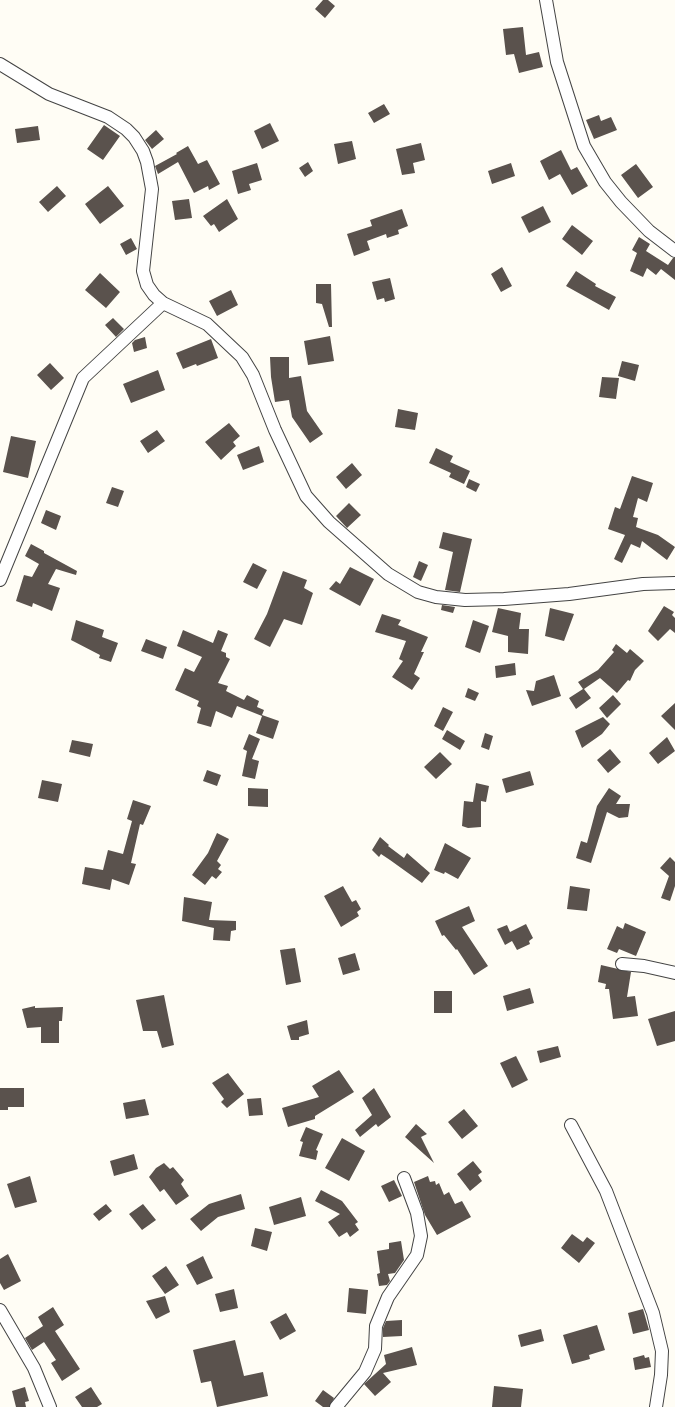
<!DOCTYPE html>
<html>
<head>
<meta charset="utf-8">
<style>
	body { margin:0 }
	canvas { display:block; background:#fffdf5 }
</style>
</head>
<body>
<canvas width="675" height="1407"></canvas>
<script>
const ctx = document.querySelector('canvas').getContext('2d');
ctx.lineJoin = 'round';
function fillPath(path, color) {
  ctx.fillStyle = color;
  ctx.fill(path, 'evenodd');
}
function shape(rows) {
  const path = new Path2D();
  for (const r of rows) {
    path.moveTo(r[0], r[1]);
    for (let i = 2; i < r.length; i += 2) path.lineTo(r[i], r[i + 1]);
  }
  return path;
}
function trace(path, color, width, dash) {
  ctx.strokeStyle = color;
  ctx.lineWidth = width;
  ctx.lineCap = dash ? 'butt' : 'round';
  ctx.setLineDash(dash || []);
  ctx.stroke(path);
}
const building = shape([
	[323,0,328,0,335,6,325,18,315,9],
	[523,27,526,55,539,52,543,67,519,73,514,54,506,55,503,29],
	[384,104,390,114,374,123,368,113],
	[599,115,601,121,611,117,617,130,594,139,586,120],
	[270,123,279,141,262,149,254,131],
	[104,125,120,136,103,160,87,149],
	[38,126,40,140,17,143,15,129],
	[156,130,164,139,152,149,145,140],
	[352,141,356,159,338,164,334,144],
	[421,143,425,160,413,163,415,173,402,175,396,149],
	[188,146,198,164,207,160,220,184,209,190,208,186,194,193,178,162,158,174,155,166,177,154,176,153],
	[561,150,571,170,577,167,588,186,572,195,560,174,549,180,540,161],
	[308,162,313,171,305,177,299,168],
	[257,163,262,180,249,184,251,190,238,194,232,171],
	[511,163,515,176,492,184,488,171],
	[636,164,653,187,638,198,621,175],
	[57,186,66,196,48,212,39,202],
	[108,186,124,206,100,224,85,204],
	[189,199,192,218,175,220,172,201],
	[227,199,238,219,219,232,214,224,211,226,203,216],
	[543,206,551,222,529,233,521,217],
	[402,209,408,226,398,230,399,234,387,238,386,234,367,241,370,250,354,256,347,234,372,226,370,220],
	[572,225,593,241,582,255,562,239],
	[639,237,650,244,646,251,668,265,673,258,675,258,675,280,661,269,656,275,647,268,643,277,630,271,637,253,632,250],
	[131,238,137,249,126,255,120,244],
	[502,267,512,286,501,292,491,274],
	[576,271,596,284,595,286,616,297,609,310,566,286],
	[100,273,120,292,106,308,85,290],
	[390,278,395,299,385,302,384,298,377,300,372,282],
	[316,284,331,284,332,327,329,327,322,304,316,303],
	[231,290,238,305,217,316,209,301],
	[113,318,124,329,116,337,105,325],
	[330,336,334,361,308,365,304,341],
	[145,337,147,348,134,352,132,343,135,340],
	[211,339,218,358,197,366,196,364,183,369,176,353],
	[270,357,289,357,289,378,301,376,307,411,323,434,310,443,292,417,289,400,275,402,271,377],
	[622,361,639,365,635,381,618,376],
	[50,363,64,378,51,390,37,375],
	[158,370,165,390,131,403,123,384],
	[602,377,619,378,616,399,599,397],
	[398,409,418,413,415,430,395,427],
	[229,423,240,436,233,442,236,446,221,460,205,442],
	[157,430,165,441,148,453,140,441],
	[11,436,36,441,28,478,3,472],
	[259,446,264,462,243,470,237,455],
	[436,448,453,456,450,462,470,471,464,484,449,477,451,473,429,463],
	[352,463,362,475,346,489,336,477],
	[632,476,653,483,647,502,638,498,633,517,638,518,636,527,658,535,675,547,667,560,642,541,640,548,631,544,622,563,614,559,625,535,608,529,615,507,620,509],
	[469,479,480,484,476,492,466,487],
	[112,487,124,491,118,507,106,503],
	[349,503,361,515,347,528,336,516],
	[46,510,61,516,56,530,41,523],
	[443,532,472,539,460,592,445,590,453,552,439,548],
	[31,544,44,551,44,553,77,571,76,575,56,569,48,584,60,588,52,611,33,603,32,607,16,601,24,575,32,577,39,564,25,556],
	[419,561,428,565,421,581,413,577],
	[253,563,267,570,257,589,243,582],
	[350,567,374,579,360,606,329,589,336,581,340,584],
	[283,571,307,580,304,588,313,593,302,625,284,619,270,647,254,639,267,614],
	[442,605,455,607,453,613,441,610],
	[664,606,674,612,672,615,675,618,675,633,670,629,658,641,648,631],
	[498,608,521,613,519,629,529,629,528,654,508,652,508,636,492,632],
	[550,608,574,614,564,641,545,636],
	[382,614,401,620,398,625,428,637,421,652,424,652,414,674,420,678,412,690,392,677,403,661,399,659,406,641,375,632],
	[76,620,104,630,102,637,118,643,111,662,99,658,100,655,71,640],
	[473,620,489,626,480,653,465,647],
	[183,630,213,643,218,630,228,634,221,651,226,653,226,657,230,659,218,683,228,686,226,691,244,700,247,695,259,701,257,707,264,710,262,715,279,721,273,739,256,733,262,716,237,706,232,718,216,711,211,727,197,723,201,708,197,706,199,701,175,690,185,668,194,672,202,657,177,646],
	[146,639,167,647,163,659,141,651],
	[616,644,627,653,630,649,644,661,635,670,630,681,628,680,617,693,600,678,584,689,591,698,576,709,569,698,583,689,578,682,598,670,614,652,612,650],
	[515,663,516,675,496,678,495,666],
	[554,675,561,696,532,706,526,690,534,691,536,681],
	[468,688,479,693,475,701,465,697],
	[613,695,621,704,607,718,599,708],
	[675,703,675,730,661,716],
	[443,707,453,712,443,731,434,726],
	[603,717,610,724,602,734,582,748,575,731],
	[447,730,465,741,460,750,442,739],
	[485,733,493,736,489,750,481,747],
	[249,734,260,739,252,759,259,761,255,779,242,776,247,751,243,749],
	[667,737,675,751,658,764,649,753],
	[72,740,93,744,90,757,69,752],
	[610,749,621,762,608,773,597,760],
	[440,752,452,764,436,779,424,767],
	[207,770,221,775,217,786,203,781],
	[530,771,534,785,506,793,502,779],
	[42,780,62,784,58,802,38,798],
	[476,783,489,786,486,802,481,801,481,827,468,828,462,826,464,801,473,802],
	[248,788,268,789,268,807,248,806],
	[609,788,621,796,616,804,630,804,628,817,619,818,607,812,591,863,576,858,581,841,587,843,597,806],
	[133,800,151,806,143,825,140,824,131,863,136,864,129,885,112,879,110,890,82,884,85,867,103,870,108,850,123,854,132,821,127,819],
	[217,833,229,839,217,861,221,865,218,869,222,872,216,879,212,876,205,885,192,875,208,853],
	[380,837,389,845,388,846,404,858,407,853,430,873,422,883,390,860,381,854,379,857,372,850],
	[445,843,471,858,458,879,445,872,444,874,434,870],
	[670,857,675,862,675,886,670,901,661,898,669,876,660,868],
	[343,886,352,902,356,900,361,909,357,912,359,916,341,927,324,896],
	[570,886,590,889,587,911,567,909],
	[184,897,212,902,209,920,236,921,236,930,231,931,230,941,213,940,214,928,182,921],
	[469,906,475,921,462,927,488,966,474,975,457,949,456,950,444,935,442,936,435,921],
	[625,923,646,932,636,956,619,949,617,953,607,949,617,926,623,929],
	[526,924,533,938,529,941,530,944,517,950,512,941,505,945,497,929,507,925,510,932],
	[295,948,301,982,286,985,280,950],
	[355,953,360,970,343,975,338,958],
	[601,965,631,972,627,997,635,996,638,1016,613,1019,609,989,605,989,606,984,598,982],
	[530,988,534,1003,507,1011,503,996],
	[434,991,452,991,452,1013,434,1013],
	[164,995,174,1045,162,1048,157,1031,143,1031,136,1000],
	[35,1006,35,1008,63,1007,62,1021,59,1021,59,1043,41,1043,41,1027,27,1028,22,1009],
	[675,1011,675,1041,657,1046,648,1019],
	[307,1020,309,1034,299,1037,299,1040,291,1040,287,1026],
	[558,1046,561,1057,540,1063,537,1051],
	[516,1056,528,1080,512,1088,500,1063],
	[339,1070,354,1092,315,1116,315,1119,288,1127,282,1108,319,1097,312,1086],
	[228,1073,244,1094,227,1108,221,1102,224,1099,212,1083],
	[0,1088,24,1088,24,1107,8,1107,8,1110,0,1110],
	[374,1088,391,1117,378,1127,376,1124,360,1137,355,1130,372,1115,362,1098],
	[261,1098,263,1115,249,1116,247,1099],
	[145,1099,149,1115,126,1119,123,1103],
	[464,1109,478,1126,462,1139,448,1122],
	[416,1124,427,1134,421,1137,434,1163,405,1137],
	[306,1127,323,1134,316,1150,318,1151,316,1160,299,1156,303,1142,300,1141],
	[342,1138,365,1151,349,1181,325,1168],
	[134,1154,138,1169,114,1176,110,1161],
	[473,1161,482,1172,478,1175,482,1181,470,1191,457,1174],
	[164,1163,170,1169,173,1167,184,1180,181,1184,189,1196,176,1205,164,1189,160,1192,149,1177,156,1168],
	[30,1176,37,1202,15,1208,7,1184],
	[428,1176,430,1182,435,1181,436,1185,439,1183,444,1195,449,1192,455,1204,462,1201,471,1217,437,1235,425,1215,414,1182],
	[394,1180,402,1196,389,1202,381,1186],
	[321,1190,342,1201,358,1222,355,1224,359,1230,350,1237,347,1232,339,1237,328,1222,340,1214,315,1201],
	[241,1194,245,1209,218,1217,201,1231,190,1219,209,1204],
	[301,1197,306,1216,274,1225,269,1207],
	[106,1204,112,1211,99,1221,93,1214],
	[143,1204,156,1220,142,1230,129,1214],
	[255,1228,272,1232,267,1251,251,1246],
	[572,1234,583,1242,587,1237,595,1243,579,1263,561,1248],
	[401,1241,404,1260,395,1273,388,1274,390,1281,387,1285,379,1286,377,1274,380,1273,377,1251,389,1249,389,1243],
	[8,1254,21,1281,4,1290,0,1283,0,1259],
	[203,1256,213,1278,197,1285,186,1265],
	[166,1266,179,1285,165,1294,152,1276],
	[349,1288,368,1290,366,1314,347,1312],
	[234,1289,238,1308,220,1312,215,1294],
	[165,1296,170,1312,156,1319,146,1301],
	[53,1307,64,1325,55,1331,80,1369,62,1381,51,1363,56,1360,44,1342,32,1350,25,1338,43,1326,38,1317],
	[643,1309,649,1330,633,1334,628,1313],
	[286,1313,296,1331,280,1340,270,1322],
	[402,1320,402,1336,383,1337,383,1328,386,1321],
	[597,1325,605,1350,589,1355,590,1359,572,1364,563,1335],
	[541,1329,544,1341,521,1347,518,1335],
	[235,1340,244,1376,263,1372,268,1396,217,1407,211,1381,201,1383,193,1350],
	[412,1347,417,1365,383,1373,391,1382,375,1396,364,1384,386,1364,384,1355],
	[644,1355,645,1358,649,1357,651,1367,635,1370,633,1358],
	[494,1386,523,1389,521,1407,492,1407],
	[25,1387,29,1401,25,1402,26,1407,16,1407,12,1391],
	[91,1387,102,1404,97,1407,82,1407,75,1397],
	[323,1390,334,1398,329,1407,323,1407,315,1401]
]);
const street = shape([
	[546,0,557,62,584,146,605,182,621,202,649,231,675,251],
	[0,64,49,94,108,117,126,129,134,137,143,151,147,162,152,189,143,271,147,285,154,295,163,303,207,324,242,357,253,375,275,430,306,496,329,522,388,574,418,592,436,597,465,600,504,599,569,594,643,584,675,583],
	[0,580,83,378,163,303],
	[622,964,644,966,675,973],
	[571,1125,606,1191,653,1313,662,1351,661,1375,656,1407],
	[0,1310,34,1368,50,1407],
	[336,1407,365,1372,375,1349,376,1326,388,1297,417,1255,421,1236,417,1213,404,1178]
]);
fillPath(building, '#5a524d');
trace(street, '#444', 14);
trace(street, '#fff', 12);
</script>
</body>
</html>
